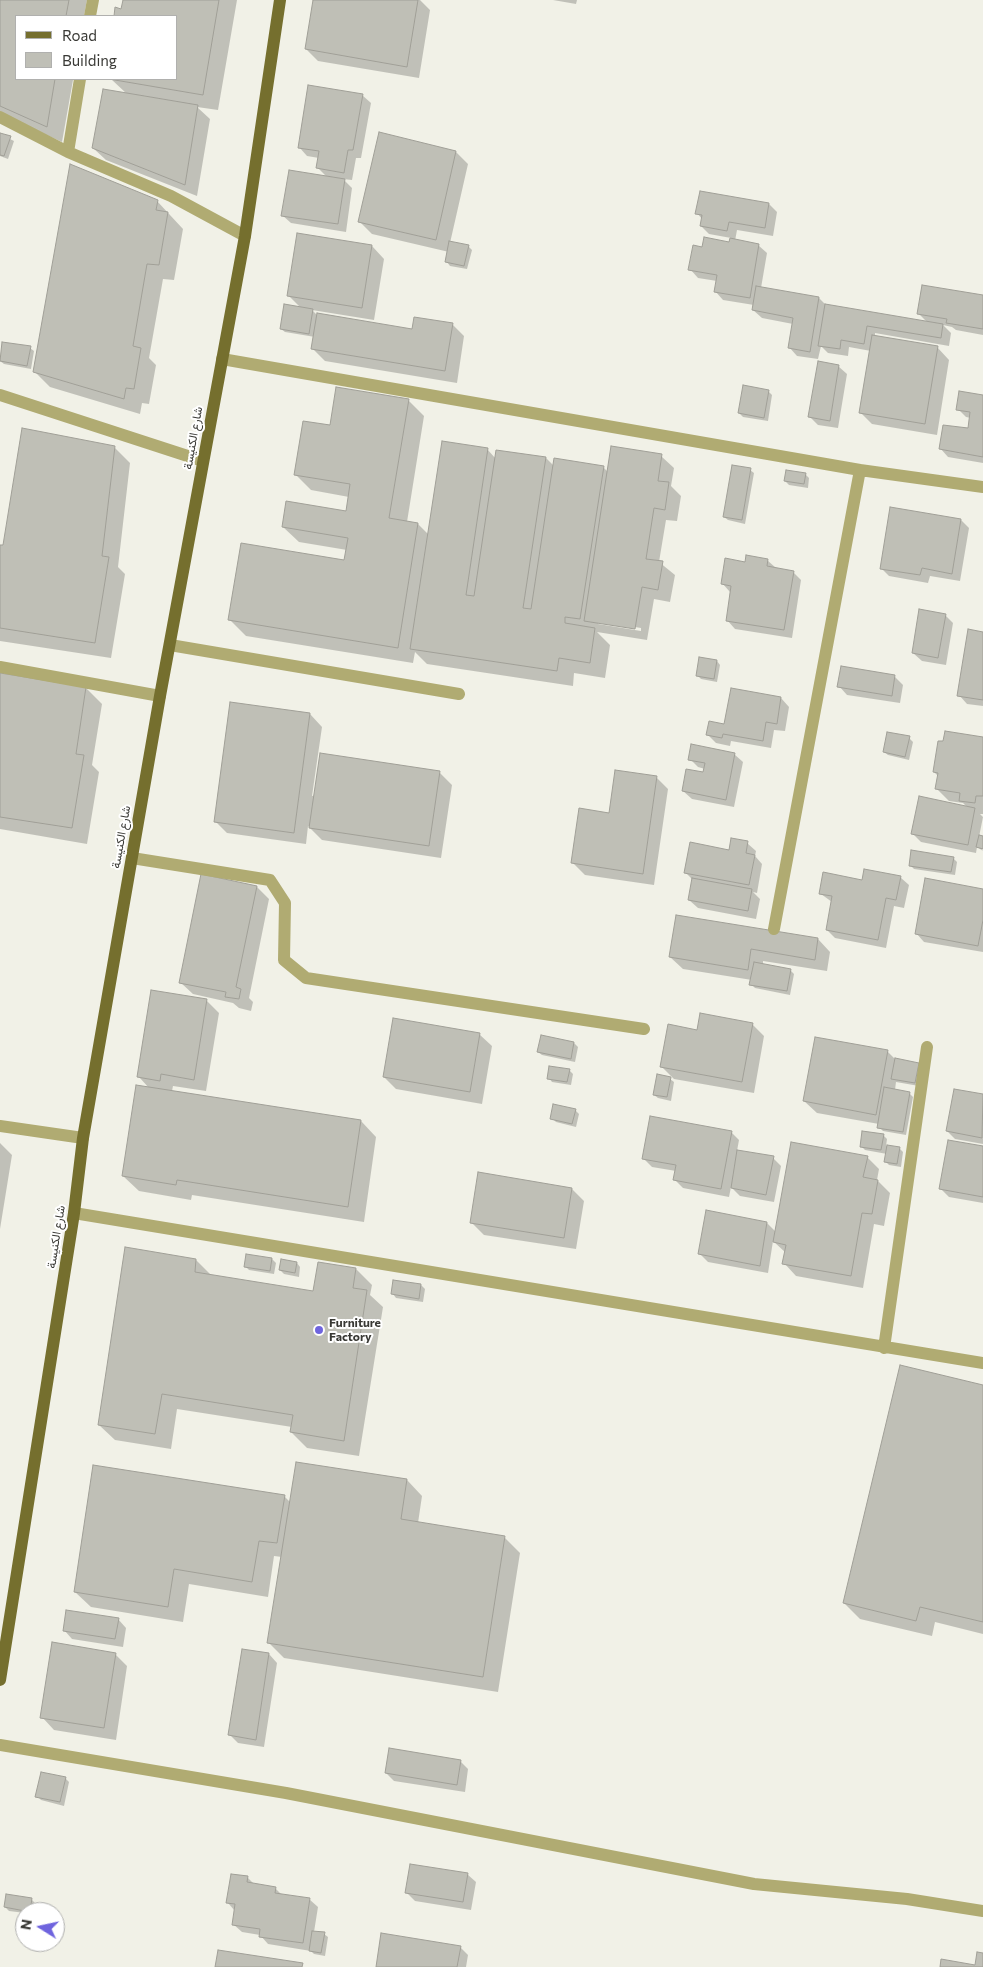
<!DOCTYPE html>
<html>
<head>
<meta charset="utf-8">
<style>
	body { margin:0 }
	#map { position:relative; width:983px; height:1967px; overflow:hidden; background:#f1f1e7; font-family:Commissioner,sans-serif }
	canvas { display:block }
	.legend { position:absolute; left:15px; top:15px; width:162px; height:65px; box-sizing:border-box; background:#fff; border:1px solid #b0b0ae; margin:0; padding:6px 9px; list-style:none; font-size:15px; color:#393935 }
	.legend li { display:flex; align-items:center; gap:10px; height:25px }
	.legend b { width:25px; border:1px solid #b0b0ae }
	.north { position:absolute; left:15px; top:1902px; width:50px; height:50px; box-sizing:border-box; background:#fff; border:1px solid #b0b0ae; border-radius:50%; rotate:280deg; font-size:14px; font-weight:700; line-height:20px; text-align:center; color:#393935 }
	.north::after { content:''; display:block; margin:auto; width:18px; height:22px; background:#6f64de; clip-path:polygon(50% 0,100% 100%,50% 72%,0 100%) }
</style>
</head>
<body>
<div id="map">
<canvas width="983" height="1967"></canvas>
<ul class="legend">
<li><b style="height:6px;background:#756f2e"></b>Road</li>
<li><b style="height:14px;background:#bfbfb6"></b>Building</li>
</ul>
<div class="north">N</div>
</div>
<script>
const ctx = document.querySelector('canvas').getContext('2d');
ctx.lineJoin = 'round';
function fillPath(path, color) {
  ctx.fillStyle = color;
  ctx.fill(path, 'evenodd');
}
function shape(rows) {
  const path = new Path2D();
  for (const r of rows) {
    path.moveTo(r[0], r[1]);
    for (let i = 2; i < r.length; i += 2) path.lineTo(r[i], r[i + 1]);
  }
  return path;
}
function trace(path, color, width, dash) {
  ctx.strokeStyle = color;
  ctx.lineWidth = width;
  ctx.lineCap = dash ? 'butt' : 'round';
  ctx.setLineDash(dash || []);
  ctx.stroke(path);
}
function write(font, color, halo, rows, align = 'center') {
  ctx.font = font + ' Commissioner,Vazirmatn,sans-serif';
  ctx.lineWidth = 4;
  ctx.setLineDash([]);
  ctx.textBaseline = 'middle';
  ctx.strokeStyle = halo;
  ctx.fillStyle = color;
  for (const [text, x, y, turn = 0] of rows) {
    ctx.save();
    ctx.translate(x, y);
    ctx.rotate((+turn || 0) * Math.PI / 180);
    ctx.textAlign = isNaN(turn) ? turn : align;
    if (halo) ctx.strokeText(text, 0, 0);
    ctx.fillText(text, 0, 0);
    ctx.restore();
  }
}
const shadow = shape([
	[0,0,87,0,84,16,16,16,16,79,81,79,81,81,73,80,62,142,0,114],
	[124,0,237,0,218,110,197,107,210,119,197,196,106,160,93,148,127,94,111,79,176,79,176,16,115,16,116,9,122,10],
	[315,0,420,0,430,10,419,78,318,61,306,49],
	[553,0,577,0,576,4],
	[362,95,371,103,361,158,356,158,352,180,343,179,352,188,346,232,291,223,282,215,327,177,318,168,319,158,307,156,299,147],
	[0,134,14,141,8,159,0,156],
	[456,152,468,164,450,243,468,246,472,250,467,269,450,266,447,262,449,252,372,234,360,222],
	[157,201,183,229,174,280,163,279,149,358,156,365,149,404,142,403,140,414,50,387,35,372],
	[769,204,777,212,773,236,737,230,735,241,758,245,767,253,761,288,819,298,826,305,927,322,919,314,983,296,983,335,956,330,952,327,943,325,951,333,949,346,875,333,875,337,937,347,949,360,937,435,872,424,860,412,871,351,849,347,848,356,828,353,821,346,818,359,797,356,789,347,793,324,762,318,753,310,754,305,723,300,715,291,717,281,698,278,690,269,703,248,730,243,731,238,709,234,701,226,702,219,697,213],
	[298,235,372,246,384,259,374,320,312,310,318,316,413,330,452,324,464,336,457,383,325,361,313,349,315,337,285,332,281,329,301,308,289,296],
	[3,343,30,348,34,351,31,369,4,364,0,361],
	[838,366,847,374,838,428,818,425,809,416],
	[768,391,772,395,768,421,743,417,739,413],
	[983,396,983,463,948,457,940,448,969,429,971,418,966,417,958,409],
	[408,400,424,416,407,522,418,524,429,535,487,449,496,459,546,458,554,466,603,467,608,472,661,456,674,468,671,486,681,496,677,521,666,520,659,562,675,575,670,602,654,599,647,640,597,632,610,645,605,678,574,673,573,686,427,664,415,652,413,663,246,636,230,620,345,562,347,550,299,542,283,527,347,512,349,497,311,490,295,474,331,427],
	[598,621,641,628,641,631,598,624],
	[114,447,130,463,118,567,125,574,111,658,0,641,0,546,4,547],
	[750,470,754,473,745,524,728,520,724,517],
	[805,474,809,478,808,488,789,485,785,481],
	[961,520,969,528,960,581,930,576,928,583,889,576,881,568],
	[767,560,776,568,793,572,801,580,792,638,735,629,727,620,730,592,722,583,746,563],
	[945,615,953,623,946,665,922,661,913,653],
	[983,633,983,706,967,704,959,695],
	[717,661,720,665,717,682,701,679,697,675],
	[0,674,86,688,102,704,92,765,99,772,87,844,0,829],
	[895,677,903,685,900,703,847,695,839,686],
	[732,690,781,698,789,707,785,731,774,730,771,748,731,741,730,746,716,743,708,735,725,726],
	[310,714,322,727,312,796,440,773,452,785,441,858,322,840,308,826,306,844,227,833,215,821],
	[909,738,913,742,909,760,888,755,884,752],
	[983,739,983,814,980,814,983,817,979,837,983,837,983,848,980,847,983,851,977,847,976,853,921,842,913,834,967,807,963,803,949,801,936,788,938,776,934,772],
	[734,754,743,762,734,807,692,799,683,791,704,774,705,769,698,767,690,759],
	[656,777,668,789,654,885,585,875,573,863,610,814],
	[747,843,756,851,755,856,762,864,757,893,753,892,760,899,756,919,698,908,689,900,693,880,686,873],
	[953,858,957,862,955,875,914,869,910,865],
	[900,877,909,885,904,908,894,906,886,948,835,938,827,930,832,902,821,894,863,881],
	[257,887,269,899,249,998,253,1002,251,1011,239,1008,233,1003,193,994,180,982],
	[983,890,983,952,924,942,916,933],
	[677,917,818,939,830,952,827,971,763,961,763,965,790,970,794,974,790,995,755,988,751,984,752,980,683,969,670,957],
	[206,1000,219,1013,206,1091,173,1086,172,1091,361,1121,376,1137,364,1222,192,1195,191,1200,139,1191,123,1176,149,1088,139,1077],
	[752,1024,764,1036,754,1093,674,1079,662,1067,698,1031],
	[479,1034,492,1046,482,1104,396,1089,384,1077],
	[542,1036,574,1043,578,1047,575,1062,542,1055,538,1052],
	[887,1051,896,1060,918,1064,919,1086,896,1082,895,1090,909,1093,913,1097,906,1135,883,1131,879,1127,879,1124,817,1113,804,1101],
	[569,1070,573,1074,571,1085,552,1082,549,1078],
	[670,1079,674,1082,671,1101,658,1098,654,1095],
	[955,1090,983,1095,983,1144,955,1139,947,1131],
	[575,1110,579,1114,576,1127,556,1122,552,1118],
	[731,1132,739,1140,737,1151,773,1158,781,1166,774,1202,740,1196,731,1187,729,1197,683,1188,675,1180,676,1171,652,1167,644,1159],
	[883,1135,887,1139,886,1146,899,1148,903,1152,901,1167,889,1165,885,1161,887,1154,865,1150,861,1146],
	[0,1143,12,1155,0,1229],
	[983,1148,983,1203,949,1197,940,1188],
	[867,1157,879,1169,877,1180,890,1193,884,1226,874,1224,863,1288,796,1276,784,1263,786,1253,773,1241,768,1273,708,1262,700,1254,767,1223,776,1232],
	[572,1189,584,1201,576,1249,484,1235,471,1222],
	[272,1259,276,1263,274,1274,249,1270,245,1266],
	[196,1260,212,1276,314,1292,319,1263,356,1269,372,1285,370,1295,383,1307,359,1456,307,1448,291,1432,292,1427,177,1409,171,1449,115,1440,99,1425],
	[297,1263,300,1267,299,1277,284,1274,280,1270],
	[421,1285,425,1289,423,1302,396,1298,393,1294],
	[983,1386,983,1634,935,1622,932,1636,860,1619,844,1603],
	[407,1480,422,1496,418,1523,504,1537,520,1553,498,1692,284,1658,268,1642,282,1557,274,1556,268,1597,189,1584,183,1622,91,1607,75,1592,284,1496,290,1502],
	[118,1619,126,1628,123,1647,72,1639,64,1630],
	[115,1654,127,1666,116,1740,54,1730,42,1717],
	[269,1654,277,1663,264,1747,238,1743,230,1735],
	[460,1761,468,1769,465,1792,394,1781,386,1773],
	[65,1778,69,1782,64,1806,41,1800,37,1796],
	[467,1874,476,1882,471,1910,415,1901,407,1893],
	[247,1877,255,1885,275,1888,282,1895,309,1899,318,1907,314,1932,324,1934,328,1937,325,1956,314,1954,311,1951,268,1944,260,1935,242,1932,233,1924,235,1911,228,1903],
	[31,1899,35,1903,34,1912,25,1913,9,1911,5,1907],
	[460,1947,468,1955,466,1967,377,1967]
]);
const building = shape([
	[0,0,69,0,66,16,16,16,16,79,55,79,47,127,0,106,0,0],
	[123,0,219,0,203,95,109,79,176,79,176,16,114,16,115,7,121,9,123,0],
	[313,0,418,0,407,67,305,49,313,0],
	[308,85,363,94,353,150,348,150,344,173,316,168,319,151,298,148,308,85],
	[103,89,198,105,185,185,92,148,103,89],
	[379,132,456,151,436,240,358,222,379,132],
	[0,133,11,136,4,156,0,155,0,133],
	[70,164,158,200,156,210,168,212,159,265,147,264,133,346,141,348,134,389,126,388,124,399,33,372,70,164],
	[289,170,345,179,338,224,281,216,289,170],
	[700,191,769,203,765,228,729,222,727,231,700,226,702,215,695,214,700,191],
	[297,233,372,245,362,308,287,296,297,233],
	[704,237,729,242,730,238,759,244,750,298,714,292,717,275,688,270,693,245,702,247,704,237],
	[449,241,469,245,464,266,445,262,449,241],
	[922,285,983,295,983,329,946,323,947,319,917,314,922,285],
	[756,286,819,297,810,352,788,348,793,318,752,310,756,286],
	[284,304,313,309,309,334,280,329,284,304],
	[825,304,943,324,941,338,867,326,864,344,841,340,840,349,818,346,825,304],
	[317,313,412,329,414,317,453,323,445,371,311,349,317,313],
	[872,335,938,346,925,424,859,413,872,335],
	[2,342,31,346,27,366,0,361,2,342],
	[818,361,839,365,830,421,808,417,818,361],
	[743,385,769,390,764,418,738,413,743,385],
	[336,387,409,399,389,518,418,523,398,648,228,620,241,543,344,560,348,538,282,527,286,501,346,511,350,484,294,475,303,421,330,425,336,387],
	[959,391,983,395,983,457,939,449,943,425,968,428,970,412,956,410,959,391],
	[22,428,115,446,102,556,109,557,95,643,0,628,0,545,3,545,22,428],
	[442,441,488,448,466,595,474,596,496,450,546,457,523,608,531,609,554,458,604,466,580,619,565,617,565,623,595,628,590,663,559,658,557,671,410,649,442,441],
	[611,446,662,454,658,481,669,482,665,510,654,508,646,559,663,561,658,590,642,587,635,629,584,621,611,446],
	[732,465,751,468,742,520,723,517,732,465],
	[786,470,806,473,804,484,784,481,786,470],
	[890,507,961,519,952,574,922,568,920,575,880,569,890,507],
	[746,555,768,559,767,566,794,571,784,630,726,621,731,586,721,584,725,558,745,562,746,555],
	[919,609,946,614,938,658,912,653,919,609],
	[968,629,983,632,983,700,957,696,968,629],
	[699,657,717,660,714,679,696,676,699,657],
	[841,666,895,675,892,696,837,687,841,666],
	[0,673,86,687,76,754,84,755,72,828,0,817,0,673],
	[731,688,781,697,777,724,766,722,763,741,723,734,722,738,706,735,709,721,724,724,731,688],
	[230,702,310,713,294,833,214,822,230,702],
	[945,731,983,737,983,796,976,796,975,803,959,801,960,793,935,789,938,773,933,772,938,741,943,741,945,731],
	[887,732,910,736,905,757,883,752,887,732],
	[691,744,735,753,726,800,682,791,686,769,703,772,705,763,688,760,691,744],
	[320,753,440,771,429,846,309,828,320,753],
	[615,770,657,776,643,874,571,863,579,808,609,813,615,770],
	[919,796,975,808,968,845,911,834,919,796],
	[979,835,983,836,983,849,976,847,979,835],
	[731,838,748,841,746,853,755,855,749,885,684,873,690,842,729,850,731,838],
	[911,850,954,857,951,872,909,866,911,850],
	[864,869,901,876,896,900,886,898,878,940,826,930,832,896,819,894,823,872,862,880,864,869],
	[201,874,257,886,236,987,241,989,239,999,225,997,226,992,179,983,201,874],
	[692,878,752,889,748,911,688,900,692,878],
	[925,878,983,889,983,920,978,946,915,934,925,878],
	[676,915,818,938,815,960,751,949,748,970,669,957,676,915],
	[754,962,791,969,787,991,749,985,754,962],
	[151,990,207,999,194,1080,161,1074,160,1081,137,1077,151,990],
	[700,1013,753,1023,742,1082,660,1067,668,1024,697,1030,700,1013],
	[393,1018,480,1033,470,1092,383,1077,393,1018],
	[541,1035,574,1042,571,1059,537,1052,541,1035],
	[815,1037,888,1050,876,1115,803,1101,815,1037],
	[895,1058,919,1063,915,1083,891,1079,895,1058],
	[549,1066,570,1069,567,1082,547,1079,549,1066],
	[657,1074,671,1077,667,1097,653,1095,657,1074],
	[136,1085,361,1120,348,1207,177,1180,176,1185,122,1176,136,1085],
	[884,1087,910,1092,903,1132,877,1128,884,1087],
	[954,1089,983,1094,982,1138,946,1131,954,1089],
	[553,1104,576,1109,572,1124,550,1119,553,1104],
	[650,1116,732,1131,721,1189,673,1180,676,1165,642,1159,650,1116],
	[862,1131,884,1134,881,1150,860,1147,862,1131],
	[948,1140,983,1146,983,1197,939,1189,948,1140],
	[791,1142,868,1156,863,1177,878,1180,872,1214,862,1213,851,1276,782,1264,786,1245,773,1242,791,1142],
	[887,1145,900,1147,897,1164,884,1162,887,1145],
	[737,1150,774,1156,766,1195,731,1188,737,1150],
	[478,1172,572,1188,564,1238,470,1223,478,1172],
	[706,1210,767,1222,760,1266,698,1254,706,1210],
	[125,1247,196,1259,195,1272,313,1291,318,1262,356,1268,353,1288,367,1290,344,1441,290,1432,293,1415,162,1394,155,1434,98,1425,125,1247],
	[246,1254,272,1258,270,1271,244,1267,246,1254],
	[281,1259,297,1262,295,1273,279,1270,281,1259],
	[393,1280,421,1284,419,1299,391,1294,393,1280],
	[900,1365,983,1385,983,1622,920,1607,916,1621,843,1603,900,1365],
	[296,1462,407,1479,401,1519,505,1536,483,1677,267,1643,296,1462],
	[93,1465,285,1495,277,1543,259,1541,252,1582,174,1569,168,1607,74,1592,93,1465],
	[66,1610,119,1618,115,1639,63,1631,66,1610],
	[52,1642,116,1653,104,1728,40,1718,52,1642],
	[242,1649,269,1653,256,1740,228,1735,242,1649],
	[389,1748,461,1760,457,1785,385,1773,389,1748],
	[41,1772,66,1777,60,1802,35,1797,41,1772],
	[410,1864,468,1873,463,1902,405,1893,410,1864],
	[231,1874,248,1876,247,1882,276,1887,275,1893,310,1898,303,1943,259,1937,260,1929,232,1925,235,1904,226,1903,231,1874],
	[6,1894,32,1898,30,1912,4,1907,6,1894],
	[312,1931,325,1932,321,1953,309,1951,312,1931],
	[381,1933,461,1946,457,1967,376,1967,381,1933],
	[218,1950,303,1963,302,1967,215,1967,218,1950],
	[977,1952,983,1953,983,1967,940,1967,941,1959,975,1965,977,1952]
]);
const minor = shape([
	[90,16,93,0],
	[0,117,68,152,171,196,245,236],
	[68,152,80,79],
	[222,359,860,470,983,487],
	[0,395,203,461],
	[170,645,459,694],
	[0,667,160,696],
	[132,858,270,880,285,903,284,960,306,978,644,1029],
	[774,929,860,470],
	[0,1126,83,1138],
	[74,1213,983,1363],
	[884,1348,927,1047],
	[0,1745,286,1793,754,1884,907,1899,983,1911]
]);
const major = shape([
	[0,1680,74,1213,83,1138,160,696,245,236,280,0]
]);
const markers = [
	[319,1330,5,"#6f64de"]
];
const streetNames = [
	["شارع الكنيسة",193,438,-80],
	["شارع الكنيسة",121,837,-80],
	["شارع الكنيسة",56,1237,-81]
];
const poiNames = [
	["Furniture",329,1323],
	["Factory",329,1337]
];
fillPath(shadow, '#0003');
fillPath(building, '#bfbfb6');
trace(building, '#a09f97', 1);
trace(minor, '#b0ab72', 12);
trace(major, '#756f2e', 12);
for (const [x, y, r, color] of markers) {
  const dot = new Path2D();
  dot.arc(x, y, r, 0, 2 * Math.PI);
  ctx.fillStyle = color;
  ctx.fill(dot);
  trace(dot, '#fff', 2);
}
write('12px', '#393935', '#fff', streetNames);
write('bold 12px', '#393935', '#fff', poiNames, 'left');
</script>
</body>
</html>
